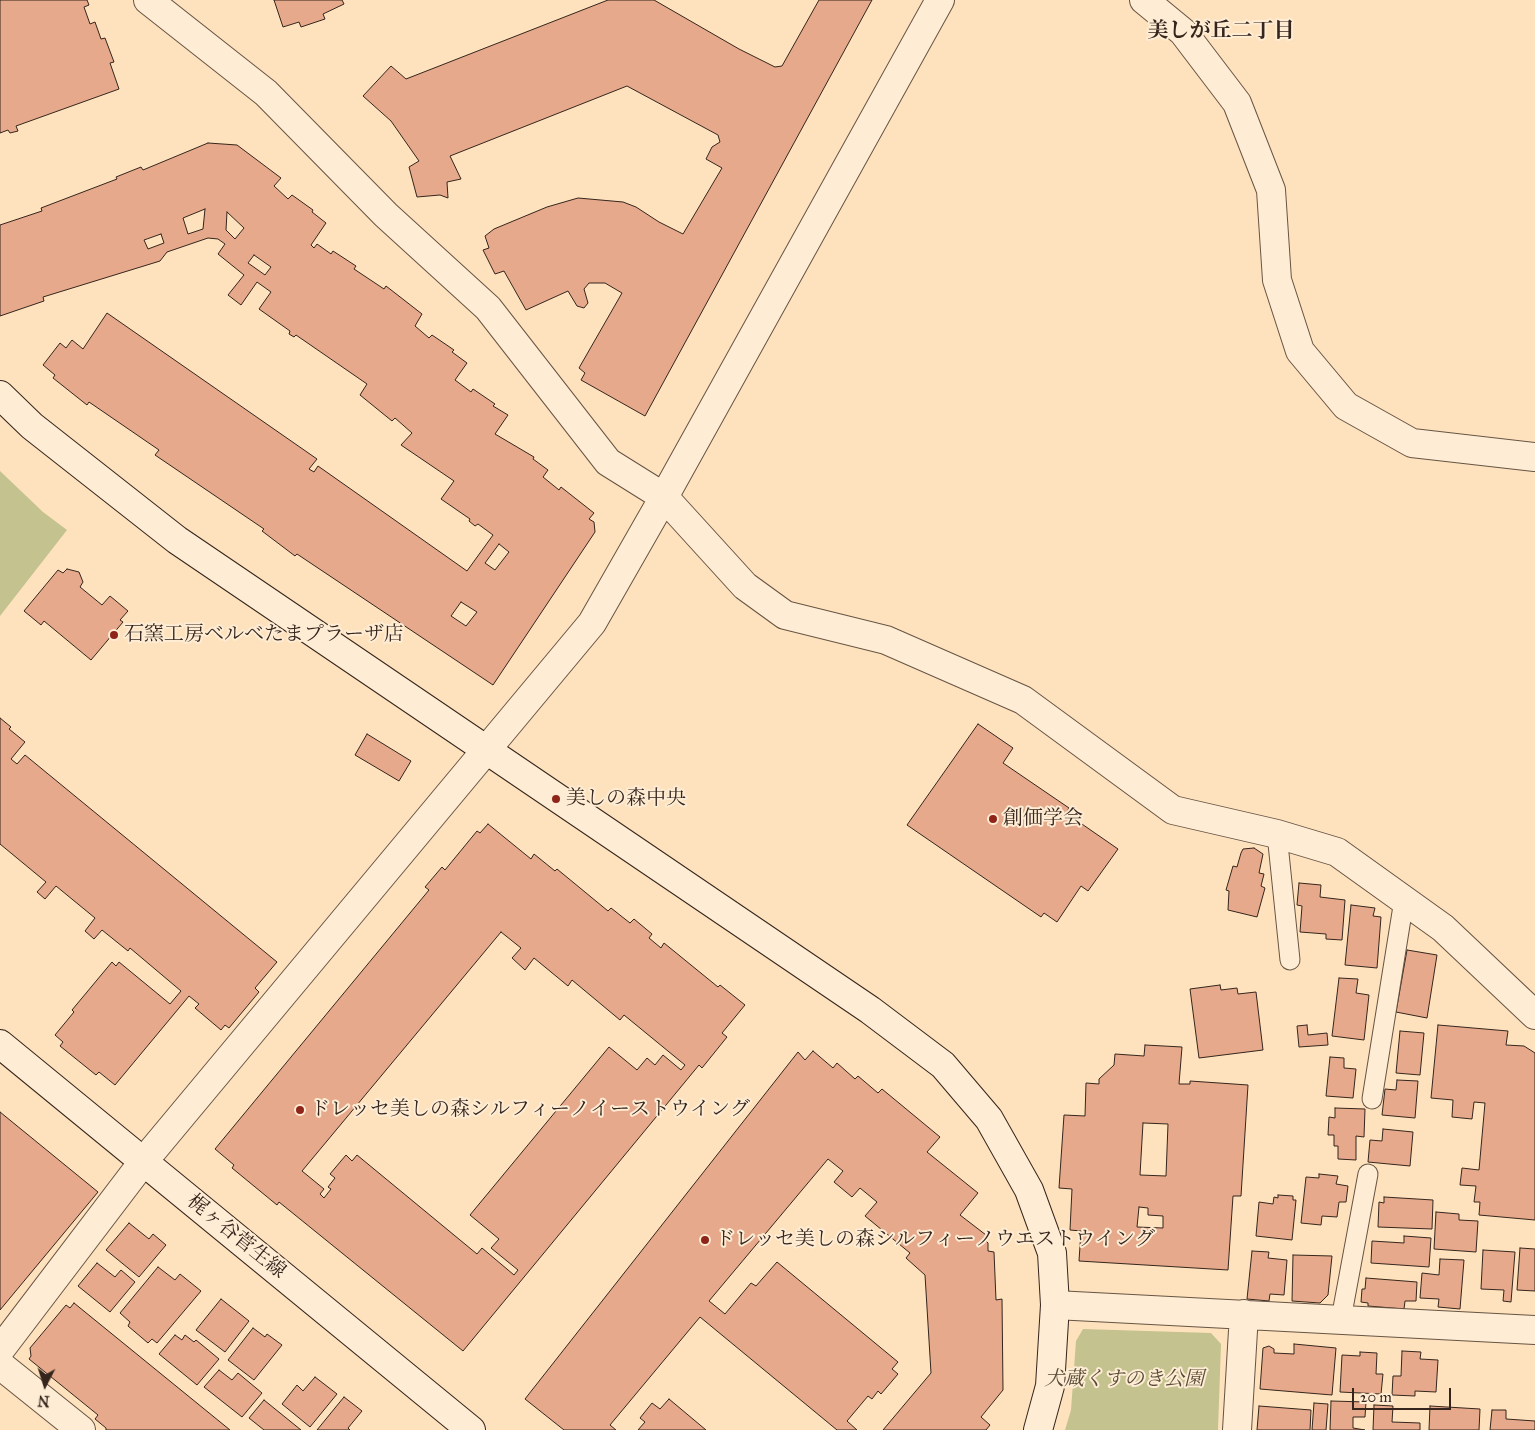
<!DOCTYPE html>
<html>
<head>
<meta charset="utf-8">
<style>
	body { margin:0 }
	#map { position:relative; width:1535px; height:1430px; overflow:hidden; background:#fee2bd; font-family:"IM FELL Great Primer",serif }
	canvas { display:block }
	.north { position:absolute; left:20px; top:1360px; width:50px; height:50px; -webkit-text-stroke:4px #feecd4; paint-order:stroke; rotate:185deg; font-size:14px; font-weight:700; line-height:20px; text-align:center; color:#35251c }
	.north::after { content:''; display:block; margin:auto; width:18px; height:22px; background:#35251c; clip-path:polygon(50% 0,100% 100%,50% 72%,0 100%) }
	.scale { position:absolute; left:1352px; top:1388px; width:99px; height:22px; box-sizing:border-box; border:2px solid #35251c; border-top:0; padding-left:6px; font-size:15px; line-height:18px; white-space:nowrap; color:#35251c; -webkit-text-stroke:4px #feecd4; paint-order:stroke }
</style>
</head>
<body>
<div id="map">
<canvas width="1535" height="1430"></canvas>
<div class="north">N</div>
<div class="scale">20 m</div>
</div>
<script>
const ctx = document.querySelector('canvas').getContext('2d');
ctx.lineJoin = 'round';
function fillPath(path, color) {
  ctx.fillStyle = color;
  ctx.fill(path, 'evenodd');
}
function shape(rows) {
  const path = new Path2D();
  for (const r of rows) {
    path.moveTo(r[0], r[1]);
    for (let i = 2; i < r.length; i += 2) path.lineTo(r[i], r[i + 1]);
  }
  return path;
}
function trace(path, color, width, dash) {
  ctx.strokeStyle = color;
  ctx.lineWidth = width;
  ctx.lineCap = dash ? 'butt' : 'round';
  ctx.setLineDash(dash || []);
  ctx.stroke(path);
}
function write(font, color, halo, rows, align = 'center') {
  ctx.font = font + ' "IM FELL Great Primer","Noto Serif JP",serif';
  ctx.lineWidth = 4;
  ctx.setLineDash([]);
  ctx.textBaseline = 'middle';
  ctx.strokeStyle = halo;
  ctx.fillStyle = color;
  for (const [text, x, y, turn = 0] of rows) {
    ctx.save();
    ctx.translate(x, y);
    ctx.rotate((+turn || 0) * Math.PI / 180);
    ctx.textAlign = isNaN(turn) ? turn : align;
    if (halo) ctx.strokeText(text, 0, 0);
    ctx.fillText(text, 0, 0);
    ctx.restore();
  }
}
const green = shape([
	[0,471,43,512,67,530,0,616],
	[1083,1329,1211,1333,1221,1344,1218,1430,1065,1430,1071,1410,1076,1341]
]);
const building = shape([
	[0,0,87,0,89,5,84,7,90,24,95,22,101,39,105,38,114,62,110,63,119,89,16,126,18,131,10,133,8,130,0,133,0,0],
	[274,0,342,0,344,4,323,14,325,19,301,27,299,22,283,27,274,0],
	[608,0,654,0,739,49,775,67,782,66,819,0,872,0,645,416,581,380,585,373,579,368,622,293,605,283,589,283,584,289,588,303,584,308,577,306,568,291,526,310,504,271,495,274,483,250,489,248,485,236,494,229,547,207,578,198,623,202,636,207,659,222,683,234,722,168,706,159,712,147,720,142,718,135,627,86,450,156,461,179,447,182,448,198,440,195,417,197,409,167,419,161,391,121,363,96,391,66,406,79,608,0],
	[208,143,237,145,281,178,274,186,288,199,292,195,313,210,312,212,326,223,311,245,314,248,317,244,331,254,333,251,356,266,354,269,384,289,386,286,422,314,415,326,429,338,432,335,454,350,452,352,467,363,455,380,471,392,473,389,495,404,493,406,508,415,495,434,534,457,533,459,548,470,543,477,559,490,561,487,594,513,589,519,594,522,595,532,493,685,297,554,295,556,262,531,264,529,155,455,159,450,89,402,87,405,53,378,55,375,43,365,60,343,66,348,72,340,83,349,107,313,317,459,309,469,314,472,318,466,467,571,493,535,478,524,475,526,469,521,470,519,441,499,454,481,401,445,412,433,395,418,392,421,360,395,367,384,296,335,294,337,289,334,290,331,259,309,271,292,257,282,241,305,228,295,244,275,218,254,225,244,218,239,208,238,167,252,160,261,43,297,44,301,0,316,0,225,42,211,41,208,117,179,116,177,141,167,143,170,208,143],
	[205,209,203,229,188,234,183,218,205,209],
	[227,212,244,228,235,239,226,230,227,212],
	[161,234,164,243,148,249,144,240,161,234],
	[254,255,271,267,265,275,248,263,254,255],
	[499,544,509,552,495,570,485,563,499,544],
	[461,602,477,612,466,626,451,616,461,602],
	[67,569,79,572,83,582,80,587,102,605,110,596,128,611,120,620,123,622,91,660,44,621,41,625,24,611,58,570,63,573,67,569],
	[0,718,11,727,9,729,25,742,11,759,17,764,25,755,277,962,255,988,259,992,229,1028,225,1025,221,1030,195,1008,199,1004,189,996,115,1085,99,1072,96,1075,60,1046,63,1042,55,1035,74,1012,72,1010,112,962,116,966,119,962,170,1004,181,991,130,948,128,951,102,930,94,939,85,931,95,918,56,886,45,899,37,892,46,882,0,844,0,718],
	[978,724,1013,748,1003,763,1069,808,1066,813,1118,849,1088,891,1081,886,1057,922,1044,913,1041,917,907,825,978,724],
	[367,734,411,761,399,781,355,755,367,734],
	[488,824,531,859,534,854,555,871,557,869,608,911,611,908,630,923,634,919,652,934,649,938,661,948,664,943,718,987,720,985,745,1005,722,1033,727,1037,702,1068,699,1065,463,1351,279,1202,277,1205,232,1168,234,1165,215,1149,429,890,425,887,442,867,445,870,477,831,480,833,488,824],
	[501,932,521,948,512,958,525,970,534,958,568,986,572,980,620,1020,624,1015,685,1065,681,1070,663,1055,655,1065,647,1058,637,1070,609,1047,470,1215,499,1239,491,1248,518,1270,514,1275,482,1248,477,1254,357,1155,352,1161,346,1155,330,1174,335,1178,328,1187,331,1189,324,1198,320,1194,324,1189,302,1171,501,932],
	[1254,848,1263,854,1259,873,1264,874,1261,886,1265,888,1257,917,1228,910,1229,891,1226,890,1233,866,1237,867,1241,853,1243,849,1254,848],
	[1299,883,1321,885,1320,897,1345,900,1342,940,1326,939,1326,934,1300,932,1302,906,1297,905,1299,883],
	[1351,905,1375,908,1373,916,1381,917,1377,968,1345,965,1351,905],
	[1407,950,1437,955,1427,1018,1396,1012,1407,950],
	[1339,978,1358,979,1356,993,1369,995,1364,1040,1332,1036,1339,978],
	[1220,985,1221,990,1237,988,1238,994,1256,992,1263,1050,1199,1058,1190,989,1220,985],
	[1307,1025,1308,1035,1327,1033,1328,1045,1299,1047,1297,1026,1307,1025],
	[1438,1025,1508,1031,1506,1045,1524,1046,1535,1053,1535,1220,1479,1215,1480,1202,1474,1202,1476,1186,1460,1185,1462,1168,1479,1170,1485,1103,1474,1102,1472,1119,1452,1117,1453,1100,1431,1098,1438,1025],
	[1400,1031,1424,1033,1420,1075,1396,1073,1400,1031],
	[1145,1045,1182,1047,1179,1084,1190,1084,1190,1081,1248,1085,1241,1196,1233,1196,1228,1270,1079,1261,1081,1231,1070,1230,1072,1189,1059,1188,1064,1115,1085,1116,1086,1083,1099,1084,1099,1079,1114,1065,1115,1054,1144,1056,1145,1045],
	[1143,1123,1168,1124,1166,1176,1140,1175,1143,1123],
	[1139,1207,1148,1208,1148,1215,1163,1216,1163,1228,1137,1227,1139,1207],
	[813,1051,833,1068,837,1063,855,1079,858,1076,878,1093,882,1089,940,1137,927,1152,978,1193,960,1215,986,1235,983,1238,988,1243,988,1251,994,1252,996,1300,1002,1299,1003,1390,981,1417,990,1425,986,1430,883,1430,931,1373,925,1275,906,1258,910,1253,865,1216,877,1202,860,1188,852,1197,834,1182,843,1171,828,1159,709,1301,725,1314,751,1283,756,1286,777,1262,898,1362,892,1369,898,1374,881,1394,878,1391,872,1399,868,1396,847,1421,857,1430,837,1430,700,1317,610,1425,616,1430,564,1430,525,1399,798,1052,805,1060,813,1051],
	[1330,1057,1344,1058,1344,1068,1356,1069,1353,1098,1326,1096,1330,1057],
	[1397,1080,1418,1081,1415,1118,1382,1115,1385,1089,1396,1090,1397,1080],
	[1335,1108,1365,1109,1364,1137,1356,1136,1356,1160,1338,1159,1338,1146,1334,1146,1334,1135,1328,1135,1329,1117,1335,1118,1335,1108],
	[0,1112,98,1192,0,1310,0,1112],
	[1383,1129,1413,1132,1410,1166,1368,1162,1370,1140,1382,1141,1383,1129],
	[1319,1174,1338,1176,1336,1184,1348,1186,1346,1202,1339,1202,1337,1217,1322,1216,1321,1225,1301,1223,1306,1177,1319,1178,1319,1174],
	[1278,1195,1293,1196,1293,1200,1296,1200,1292,1240,1256,1236,1259,1202,1273,1204,1274,1197,1278,1198,1278,1195],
	[1384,1197,1433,1200,1432,1229,1378,1227,1379,1202,1384,1203,1384,1197],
	[1436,1212,1459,1214,1459,1220,1478,1221,1476,1252,1434,1249,1436,1212],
	[129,1223,149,1239,153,1234,166,1245,139,1277,106,1250,129,1223],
	[1404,1236,1431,1238,1429,1267,1371,1263,1372,1241,1404,1243,1404,1236],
	[1520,1248,1535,1249,1535,1291,1517,1290,1520,1248],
	[1483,1250,1515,1252,1511,1302,1503,1301,1504,1290,1481,1289,1483,1250],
	[1252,1251,1269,1252,1268,1258,1287,1260,1284,1295,1270,1294,1269,1301,1247,1299,1252,1251],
	[1293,1255,1332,1256,1328,1295,1320,1303,1292,1301,1293,1255],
	[1440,1259,1464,1260,1460,1309,1438,1307,1439,1299,1420,1298,1422,1273,1439,1275,1440,1259],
	[97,1263,115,1277,121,1270,135,1282,110,1312,78,1286,97,1263],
	[158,1267,175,1280,180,1274,201,1291,157,1343,152,1339,148,1343,128,1326,130,1322,120,1313,158,1267],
	[1366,1278,1417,1282,1416,1301,1405,1301,1404,1309,1368,1306,1368,1303,1361,1302,1362,1289,1365,1289,1366,1278],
	[221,1299,249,1321,225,1352,196,1330,221,1299],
	[74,1303,230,1430,106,1430,106,1428,95,1419,98,1415,29,1359,31,1356,30,1348,66,1305,70,1308,74,1303],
	[253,1328,265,1337,267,1334,282,1345,254,1380,228,1360,253,1328],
	[175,1335,182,1340,185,1335,194,1342,196,1340,219,1359,197,1385,159,1354,175,1335],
	[1294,1344,1336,1348,1332,1395,1260,1389,1263,1348,1269,1346,1274,1349,1274,1353,1294,1354,1294,1344],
	[1402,1351,1421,1352,1420,1359,1438,1360,1436,1392,1415,1391,1415,1396,1392,1395,1393,1376,1401,1376,1402,1351],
	[1360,1352,1377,1353,1376,1374,1383,1374,1381,1394,1340,1392,1342,1355,1360,1356,1360,1352],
	[219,1370,232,1380,238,1373,262,1393,242,1417,204,1387,219,1370],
	[315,1377,337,1394,310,1427,282,1404,297,1385,303,1391,315,1377],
	[344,1397,362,1411,348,1428,350,1430,317,1430,344,1397],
	[669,1399,706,1430,638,1430,645,1422,640,1418,652,1403,660,1409,669,1399],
	[264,1400,301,1430,264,1430,249,1418,264,1400],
	[1331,1401,1366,1402,1365,1417,1353,1417,1353,1428,1365,1430,1330,1430,1331,1401],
	[1314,1403,1328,1404,1326,1430,1312,1430,1314,1403],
	[1374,1405,1393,1406,1392,1422,1420,1423,1420,1430,1373,1430,1374,1405],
	[1259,1406,1311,1410,1310,1430,1257,1430,1259,1406],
	[1430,1406,1480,1409,1479,1430,1429,1430,1430,1406],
	[1492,1410,1506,1410,1506,1419,1535,1421,1535,1430,1490,1430,1492,1410]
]);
const lane = shape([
	[1277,834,1290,960],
	[1372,1099,1404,900],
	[1341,1319,1368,1174]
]);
const street = shape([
	[148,0,266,93,386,215,488,308,608,462,664,497,745,586,785,615,886,640,1023,700,1173,810,1277,834,1337,852,1443,928,1535,1015],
	[1144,0,1183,32,1237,103,1271,190,1277,280,1300,351,1346,406,1412,443,1535,457],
	[1055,1305,1535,1330],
	[0,1350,143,1162,592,623,664,497,940,0],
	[0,1365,81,1430],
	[1237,1430,1244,1314]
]);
const secondary = shape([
	[0,395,32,426,177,540,870,1010,943,1065,989,1119,1029,1190,1052,1253,1055,1305,1050,1386,1038,1430],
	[0,1044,471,1430]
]);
const markers = [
	[114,635,5,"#8f2418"],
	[556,799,5,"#8f2418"],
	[993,819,5,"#8f2418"],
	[300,1110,5,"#8f2418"],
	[705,1240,5,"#8f2418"]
];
const poiNames = [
	["石窯工房ベルベたまプラーザ店",124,635],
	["美しの森中央",566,799],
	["創価学会",1003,819],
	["ドレッセ美しの森シルフィーノイーストウイング",310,1110],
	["ドレッセ美しの森シルフィーノウエストウイング",715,1240]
];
const streetNames = [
	["梶ヶ谷菅生線",236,1237,39]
];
const parkNames = [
	["犬蔵くすのき公園",1124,1380]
];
const neighbourhoodNames = [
	["美しが丘二丁目",1221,32]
];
fillPath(green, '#c4c28e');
fillPath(building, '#e6a98b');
trace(building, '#35251c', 1);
trace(lane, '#675444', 21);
trace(street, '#675444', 30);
trace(secondary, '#35251c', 30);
trace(lane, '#feecd4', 19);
trace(street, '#feecd4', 28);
trace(secondary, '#feecd4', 28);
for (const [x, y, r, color] of markers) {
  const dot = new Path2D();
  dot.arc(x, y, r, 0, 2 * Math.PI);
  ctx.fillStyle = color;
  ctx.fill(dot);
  trace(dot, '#feecd4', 2);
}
write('20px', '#35251c', '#feecd4', poiNames, 'left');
write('20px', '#35251c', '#feecd4', streetNames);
write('italic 20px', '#594c38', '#feecd4', parkNames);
write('bold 21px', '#35251c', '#feecd4', neighbourhoodNames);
</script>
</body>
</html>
